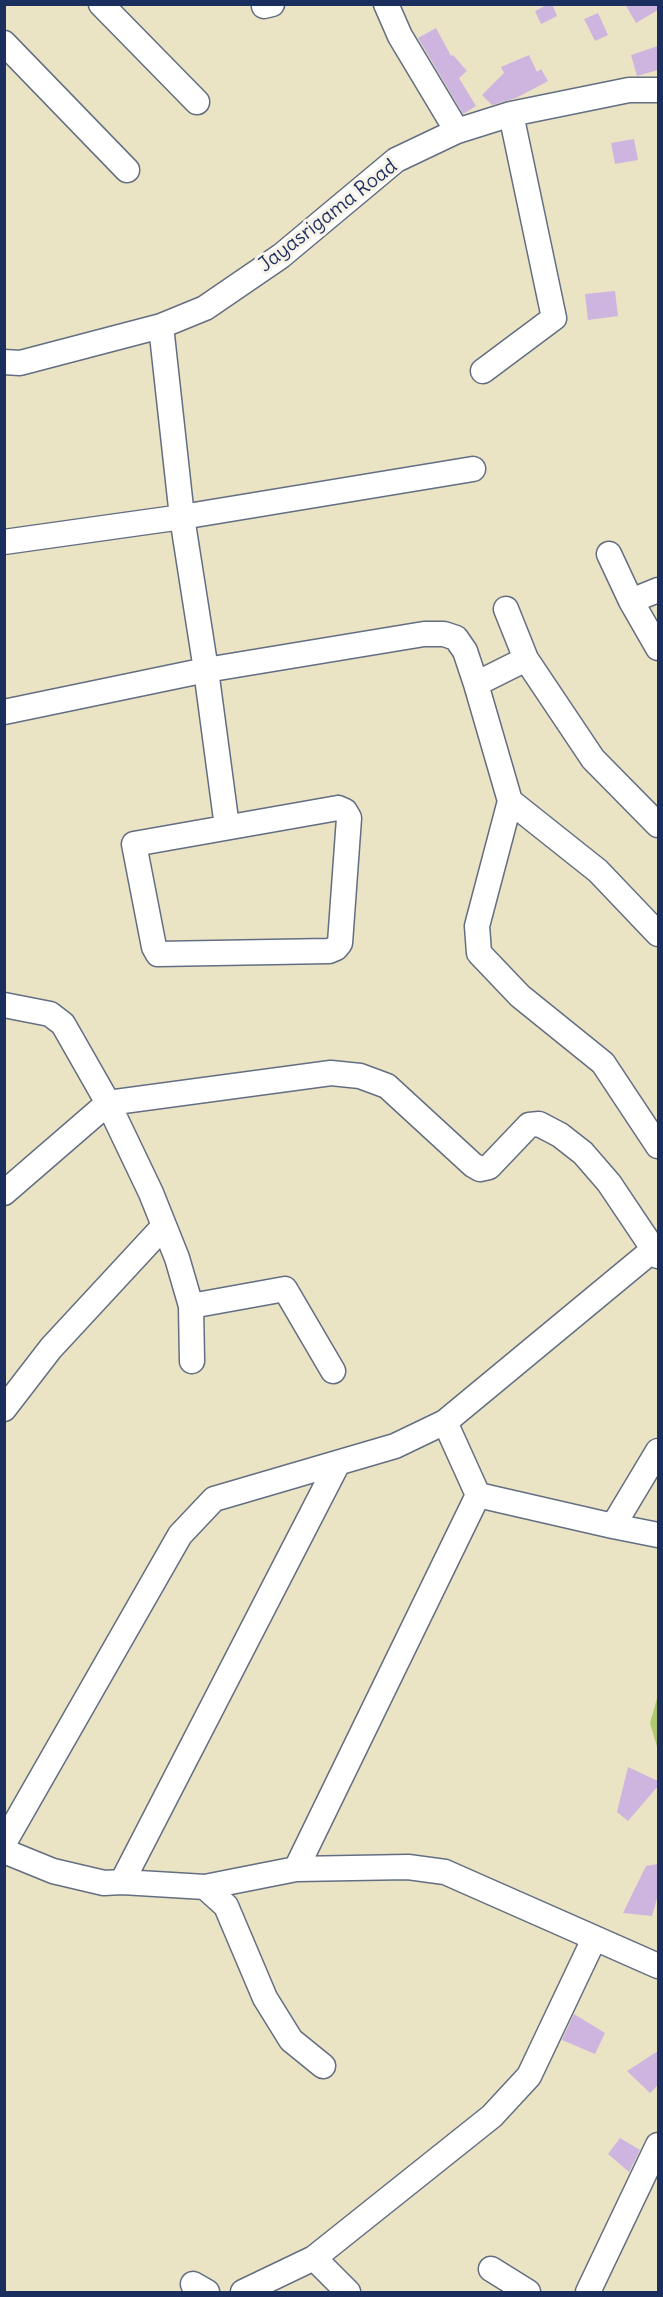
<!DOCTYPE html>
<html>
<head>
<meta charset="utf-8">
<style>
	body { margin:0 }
	#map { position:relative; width:663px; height:2297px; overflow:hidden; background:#eae3c4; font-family:Delius,sans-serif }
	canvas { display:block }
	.frame { position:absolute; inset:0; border:6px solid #1b2f5e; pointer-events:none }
</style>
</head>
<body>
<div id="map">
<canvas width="663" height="2297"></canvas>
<div class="frame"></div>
</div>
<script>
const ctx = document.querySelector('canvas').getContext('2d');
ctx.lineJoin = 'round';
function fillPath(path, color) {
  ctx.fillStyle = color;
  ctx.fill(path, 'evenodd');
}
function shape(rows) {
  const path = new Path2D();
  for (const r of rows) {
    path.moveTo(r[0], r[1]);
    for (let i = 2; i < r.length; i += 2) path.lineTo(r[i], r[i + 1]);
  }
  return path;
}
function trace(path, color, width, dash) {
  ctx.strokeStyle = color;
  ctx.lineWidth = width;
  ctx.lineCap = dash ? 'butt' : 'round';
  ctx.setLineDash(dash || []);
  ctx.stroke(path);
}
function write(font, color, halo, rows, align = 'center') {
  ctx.font = font + ' Delius,sans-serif';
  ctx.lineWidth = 6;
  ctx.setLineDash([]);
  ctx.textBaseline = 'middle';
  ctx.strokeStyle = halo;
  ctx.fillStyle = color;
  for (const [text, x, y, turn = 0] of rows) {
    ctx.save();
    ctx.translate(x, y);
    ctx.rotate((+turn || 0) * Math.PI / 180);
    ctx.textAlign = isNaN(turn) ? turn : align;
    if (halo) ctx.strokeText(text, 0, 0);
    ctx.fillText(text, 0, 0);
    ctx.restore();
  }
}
const green = shape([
	[658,1695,658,1750,650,1723]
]);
const building = shape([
	[549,4,552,4,557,16,541,24,535,11],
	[625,4,658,4,658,10,636,23],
	[598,13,608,35,595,41,584,19],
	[436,28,451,56,453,55,467,71,459,78,476,106,463,114,418,38],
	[658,46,658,70,637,76,631,55],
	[529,55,537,72,541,69,548,81,516,98,492,105,482,95,504,73,501,67],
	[634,139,638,160,615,164,611,143],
	[615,291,618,316,588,320,585,294],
	[628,1767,658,1781,658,1786,628,1821,617,1812],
	[658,1864,658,1895,652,1916,623,1913,646,1866],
	[574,2014,605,2033,595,2054,562,2040],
	[658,2051,658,2085,650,2093,627,2071],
	[620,2138,640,2150,629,2172,608,2154]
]);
const minor = shape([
	[101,4,197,102],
	[386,4,400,36,457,131],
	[264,6,272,4],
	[4,43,127,170],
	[161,326,182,517,206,670,227,827],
	[4,362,20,363,161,326,205,308,281,256,396,160,457,131,511,114,629,90,658,90],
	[483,371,554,318,511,114],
	[4,542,182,517,473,469],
	[609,554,631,601],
	[658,590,631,601,658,648],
	[506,609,526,659],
	[4,712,206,670,424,634,444,634,456,638,465,651,476,684],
	[510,801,477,926,479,953,520,996,603,1063,658,1146],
	[338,808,345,811,349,818,340,943,336,948,329,951,158,954,154,947,134,844,338,808],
	[658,825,593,759,526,659,476,684,510,801,598,871,658,934],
	[4,1005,50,1014,63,1024,108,1103,331,1073,360,1076,387,1086,473,1165,480,1169,489,1167,529,1125,539,1124,560,1135,583,1153,609,1183,658,1256],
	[4,1193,108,1103,151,1193,177,1258,191,1306,192,1361],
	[191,1306,285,1289,333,1371],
	[4,1409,51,1348,164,1226],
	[445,1422,478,1495],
	[613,1526,658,1535],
	[4,1843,180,1535,214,1499,395,1446,445,1422,654,1249],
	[4,1851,53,1871,104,1883,122,1882,205,1887,296,1869,408,1867,445,1872,658,1966],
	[296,1869,478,1495,613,1526,658,1451],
	[122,1882,338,1463],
	[205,1887,226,1906,265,1998,291,2040,323,2066],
	[314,2258,348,2292],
	[491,2269,528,2292],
	[193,2284,207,2292],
	[243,2292,314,2258,492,2116,529,2076,594,1939],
	[588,2292,658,2145]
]);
const streetNames = [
	["Jayasrigama Road",328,216,-38]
];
fillPath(green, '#b2ca6f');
fillPath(building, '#ceb5e0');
trace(minor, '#636e82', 27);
trace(minor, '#fff', 24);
write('20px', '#1b2f5e', '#f7f3e8', streetNames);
</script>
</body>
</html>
